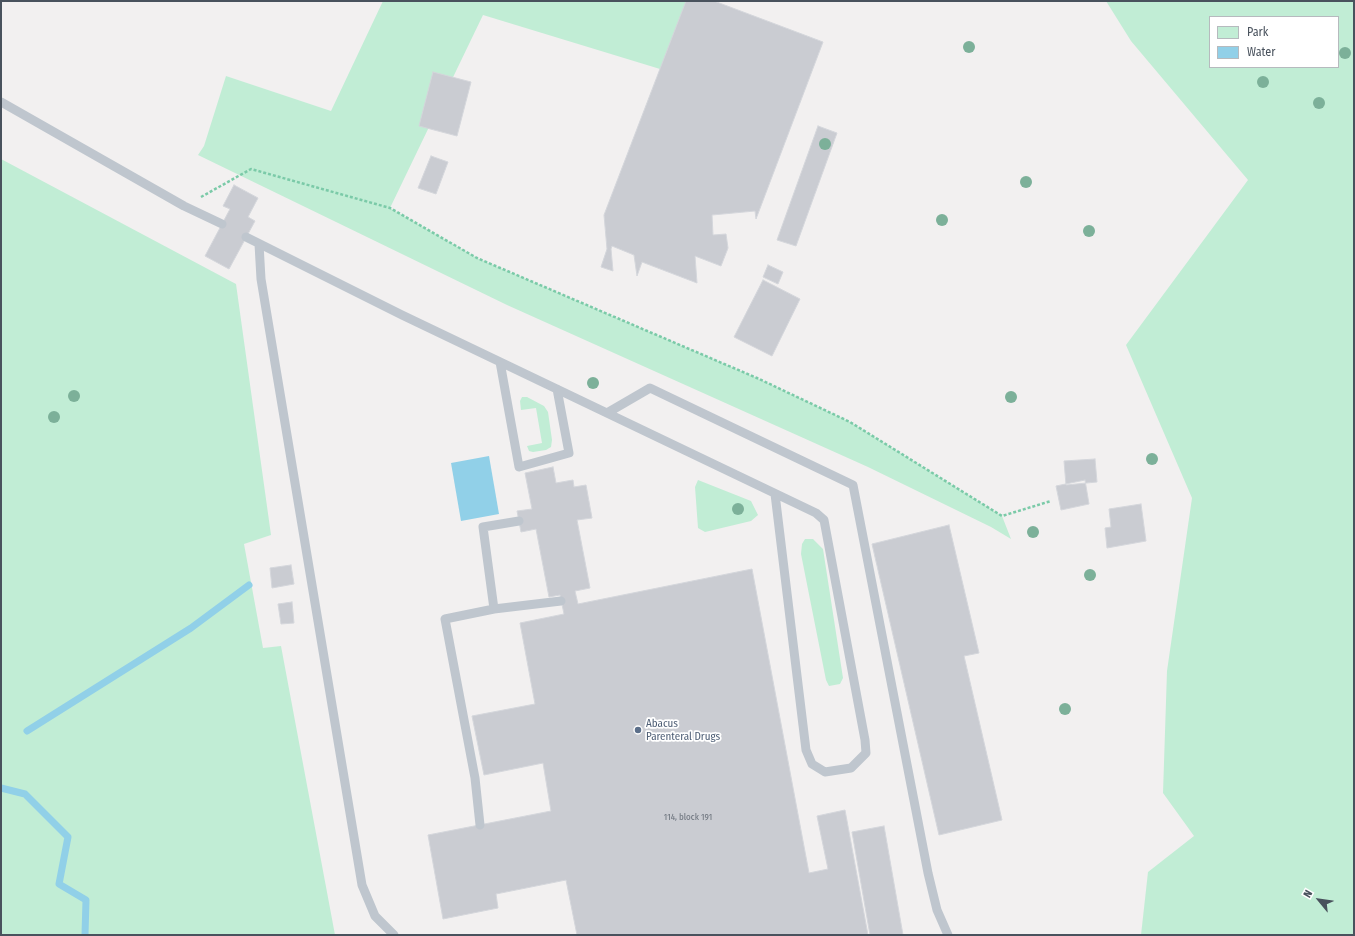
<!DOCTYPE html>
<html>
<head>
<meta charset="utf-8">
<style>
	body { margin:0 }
	#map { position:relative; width:1355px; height:936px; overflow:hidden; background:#f2f0f0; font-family:"Fira Sans Condensed",sans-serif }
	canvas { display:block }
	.frame { position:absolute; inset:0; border:2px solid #49525d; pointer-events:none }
	.legend { position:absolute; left:1209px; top:16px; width:130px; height:52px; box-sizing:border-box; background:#fff; border:1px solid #b6babe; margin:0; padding:5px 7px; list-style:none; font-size:12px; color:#49525d }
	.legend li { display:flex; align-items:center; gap:8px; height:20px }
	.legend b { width:20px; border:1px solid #b6babe }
	.north { position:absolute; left:1299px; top:880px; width:40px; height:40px; -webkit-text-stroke:3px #fff; paint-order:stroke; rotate:299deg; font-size:11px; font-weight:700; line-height:16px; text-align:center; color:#49525d }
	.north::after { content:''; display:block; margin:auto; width:14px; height:18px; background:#49525d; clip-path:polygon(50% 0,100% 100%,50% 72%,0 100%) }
</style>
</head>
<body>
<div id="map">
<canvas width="1355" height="936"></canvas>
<div class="frame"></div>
<ul class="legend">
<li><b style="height:11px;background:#c1edd5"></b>Park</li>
<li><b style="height:11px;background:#91d0e8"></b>Water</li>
</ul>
<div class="north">N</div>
</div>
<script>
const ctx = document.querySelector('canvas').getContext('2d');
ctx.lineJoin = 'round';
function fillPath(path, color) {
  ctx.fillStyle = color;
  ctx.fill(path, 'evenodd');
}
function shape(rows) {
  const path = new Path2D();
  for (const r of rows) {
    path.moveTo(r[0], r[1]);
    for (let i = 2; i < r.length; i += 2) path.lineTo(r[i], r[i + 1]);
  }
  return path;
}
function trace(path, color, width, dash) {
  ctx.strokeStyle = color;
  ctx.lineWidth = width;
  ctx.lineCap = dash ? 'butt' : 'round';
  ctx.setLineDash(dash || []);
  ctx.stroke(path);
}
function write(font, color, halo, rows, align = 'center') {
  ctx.font = font + ' "Fira Sans Condensed",sans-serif';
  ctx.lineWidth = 3.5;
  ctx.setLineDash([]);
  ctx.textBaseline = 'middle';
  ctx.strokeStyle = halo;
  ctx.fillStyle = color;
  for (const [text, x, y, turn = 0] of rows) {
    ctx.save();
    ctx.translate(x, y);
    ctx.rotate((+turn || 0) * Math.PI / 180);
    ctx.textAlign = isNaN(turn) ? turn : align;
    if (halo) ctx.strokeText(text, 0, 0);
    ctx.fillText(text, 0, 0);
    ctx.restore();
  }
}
const green = shape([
	[383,1,709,1,683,76,483,15,390,208,477,258,757,378,850,422,1002,516,1011,539,991,527,868,467,507,305,198,155,204,146,226,76,331,111],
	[1106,1,1354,1,1354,935,1141,935,1148,872,1194,836,1163,793,1167,671,1192,498,1126,345,1248,180,1131,41],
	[1210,17,1338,17,1338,67,1210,67],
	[1,159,236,284,271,535,244,544,263,648,281,646,335,935,1,935],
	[522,397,527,397,544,406,548,412,552,440,551,447,546,450,533,452,529,451,527,446,542,443,536,408,521,410,520,401],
	[698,480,751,501,758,515,751,521,705,532,698,528,695,487],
	[805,539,813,539,823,549,843,678,840,684,829,686,826,680,801,554,802,544]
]);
const water = shape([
	[489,456,499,514,461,521,451,463]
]);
const stream = shape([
	[27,731,191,628,249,585],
	[1,788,25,794,68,837,59,884,86,900,85,935]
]);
const building = shape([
	[686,1,714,1,823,42,756,219,755,211,712,215,713,235,726,234,728,248,721,266,695,256,697,283,642,262,637,276,634,255,612,246,611,249,613,271,601,267,607,249,604,215,686,1],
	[433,72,471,82,457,136,419,126,433,72],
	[818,126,837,133,796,246,777,240,818,126],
	[431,156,448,162,436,194,418,188,431,156],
	[234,185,258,198,248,217,255,221,229,269,205,256,230,209,223,206,234,185],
	[768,265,783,272,778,284,763,277,768,265],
	[763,280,800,299,772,356,734,337,763,280],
	[1095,459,1097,482,1066,485,1064,461,1095,459],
	[553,467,556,483,573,480,574,487,586,485,592,518,577,520,590,588,575,591,578,604,752,569,809,873,828,869,817,816,845,810,868,935,577,935,566,880,496,894,498,908,443,919,428,835,551,811,543,763,484,775,472,716,535,704,520,623,564,614,560,595,549,597,536,529,521,532,517,511,532,509,525,473,553,467],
	[1085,480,1089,504,1061,510,1056,486,1085,480],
	[1141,504,1146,541,1107,548,1105,528,1111,527,1109,509,1141,504],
	[949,525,979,653,964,656,1002,820,939,835,872,544,949,525],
	[291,565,294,584,272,588,270,568,291,565],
	[292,602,294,623,281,624,278,604,292,602],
	[884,826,903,935,870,935,852,832,884,826]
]);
const path = shape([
	[201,197,251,169,390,208,477,258,757,378,850,422,1002,516,1051,501]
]);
const service = shape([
	[1,102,184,206,222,224],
	[246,237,402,315,816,513,824,520,865,740,866,753,851,768,825,772,812,764,806,750,775,494],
	[259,244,261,279,362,885,375,916,394,935],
	[500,362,519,467,569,453,557,389],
	[607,413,650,388,853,485,928,873,937,910,948,935],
	[494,609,483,527,519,521],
	[480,825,475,778,445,619,494,609,561,601]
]);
const trees = [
	[969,47],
	[1345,53],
	[1263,82],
	[1319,103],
	[825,144],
	[1026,182],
	[942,220],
	[1089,231],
	[593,383],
	[74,396],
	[1011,397],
	[54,417],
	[1152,459],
	[738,509],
	[1033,532],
	[1090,575],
	[1065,709]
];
const markers = [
	[638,730,4,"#5c6f8a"]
];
const numberNames = [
	["114, block 191",688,817]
];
const serviceNames = [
	["Abacus",646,724],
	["Parenteral Drugs",646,737]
];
fillPath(green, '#c1edd5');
fillPath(water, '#91d0e8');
trace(stream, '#91d0e8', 7);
fillPath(building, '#caccd2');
trace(building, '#d4d6db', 1);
trace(path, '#7bcaa8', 2.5, [3, 2]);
trace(service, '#bfc6ce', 9);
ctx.fillStyle = '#7cb099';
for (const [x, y] of trees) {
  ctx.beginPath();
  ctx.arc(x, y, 6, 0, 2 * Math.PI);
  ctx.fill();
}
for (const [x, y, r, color] of markers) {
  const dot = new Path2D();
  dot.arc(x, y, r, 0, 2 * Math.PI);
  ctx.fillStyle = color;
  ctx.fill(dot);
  trace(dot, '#fff', 1.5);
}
write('9px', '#69707a', null, numberNames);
write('11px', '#4e5e75', '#fff', serviceNames, 'left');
</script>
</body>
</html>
